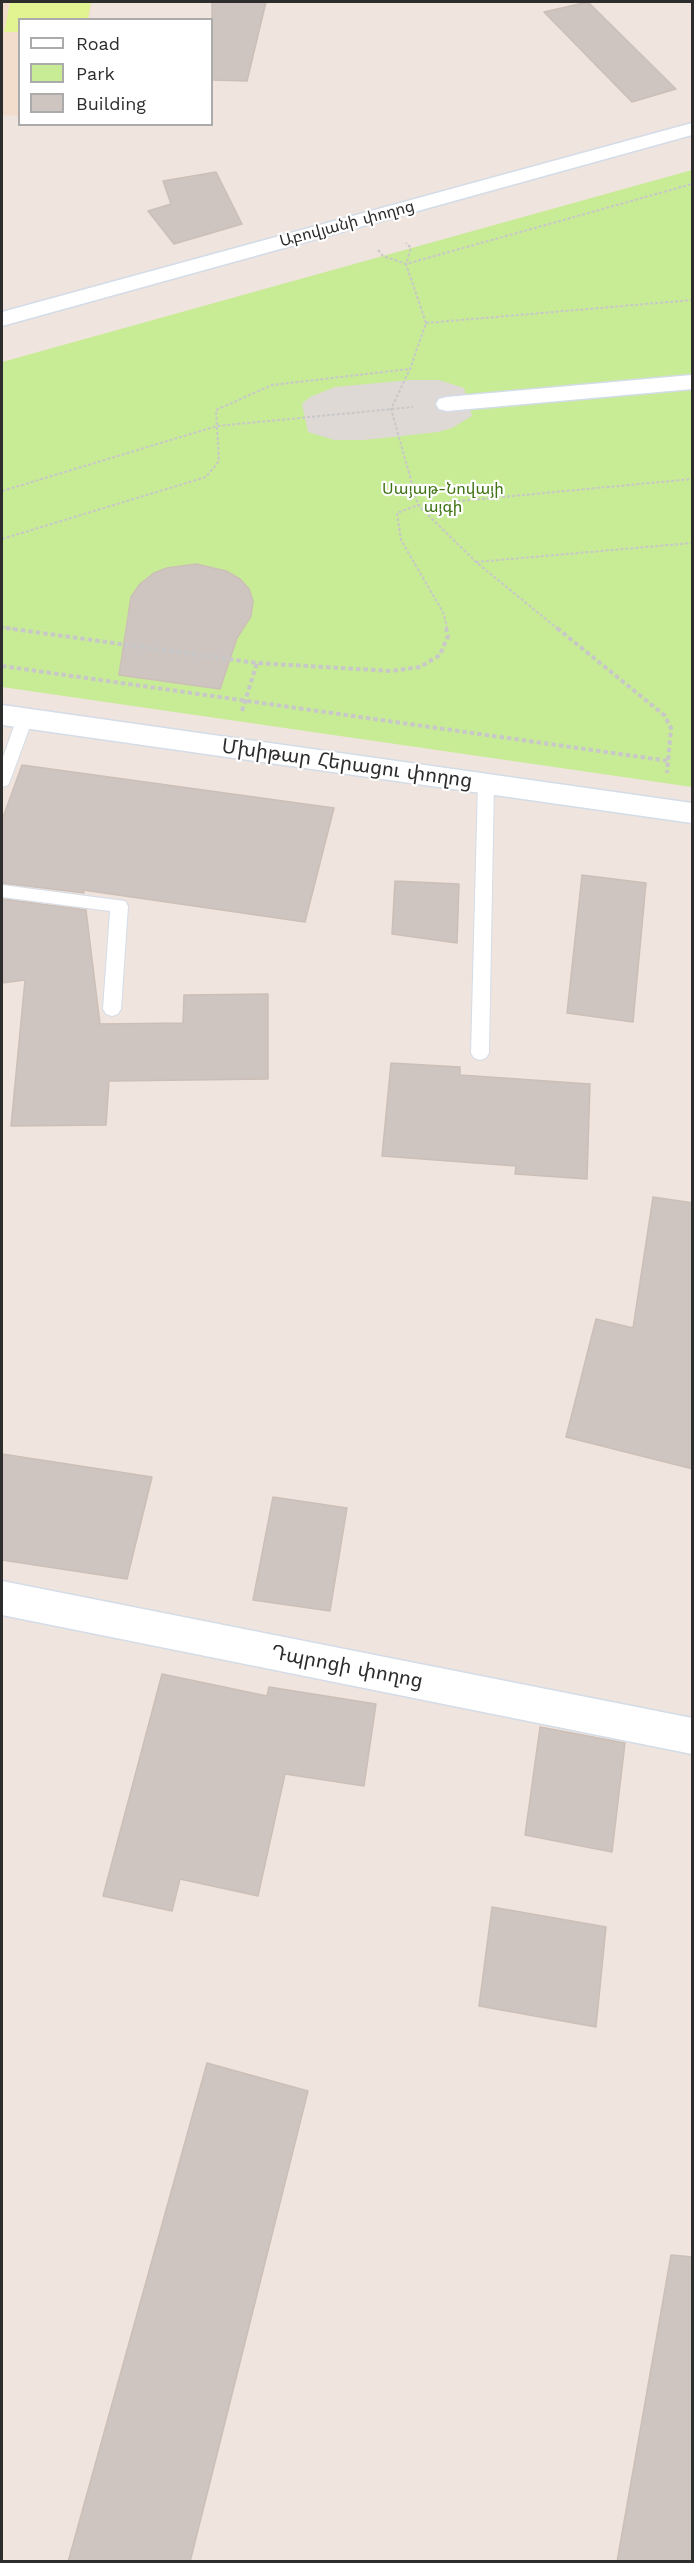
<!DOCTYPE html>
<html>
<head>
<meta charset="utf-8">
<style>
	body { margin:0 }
	#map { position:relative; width:694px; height:2563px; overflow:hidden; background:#f0e4de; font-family:"Work Sans",sans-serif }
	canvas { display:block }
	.frame { position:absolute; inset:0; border:3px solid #2d2d2d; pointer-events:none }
	.legend { position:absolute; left:18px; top:18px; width:195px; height:108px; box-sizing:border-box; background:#fff; border:2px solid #ababab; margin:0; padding:8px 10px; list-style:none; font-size:18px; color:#2d2d2d }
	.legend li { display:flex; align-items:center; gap:12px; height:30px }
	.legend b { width:30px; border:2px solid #ababab }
</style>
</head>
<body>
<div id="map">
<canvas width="694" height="2563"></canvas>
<div class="frame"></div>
<ul class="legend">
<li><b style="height:8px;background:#fff"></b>Road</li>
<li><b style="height:16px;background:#c8eb96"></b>Park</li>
<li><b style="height:16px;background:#cec5c1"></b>Building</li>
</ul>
</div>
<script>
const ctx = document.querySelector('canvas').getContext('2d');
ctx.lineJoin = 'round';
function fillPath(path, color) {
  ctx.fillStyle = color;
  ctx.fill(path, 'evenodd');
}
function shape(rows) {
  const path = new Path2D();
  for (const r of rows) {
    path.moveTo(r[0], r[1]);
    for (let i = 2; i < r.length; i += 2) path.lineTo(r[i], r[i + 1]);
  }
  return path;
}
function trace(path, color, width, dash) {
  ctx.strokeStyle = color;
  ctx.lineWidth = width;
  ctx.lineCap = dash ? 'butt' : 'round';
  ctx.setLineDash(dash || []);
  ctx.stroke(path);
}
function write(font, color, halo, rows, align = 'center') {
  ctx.font = font + ' "Work Sans","Noto Sans Armenian",sans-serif';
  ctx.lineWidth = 4.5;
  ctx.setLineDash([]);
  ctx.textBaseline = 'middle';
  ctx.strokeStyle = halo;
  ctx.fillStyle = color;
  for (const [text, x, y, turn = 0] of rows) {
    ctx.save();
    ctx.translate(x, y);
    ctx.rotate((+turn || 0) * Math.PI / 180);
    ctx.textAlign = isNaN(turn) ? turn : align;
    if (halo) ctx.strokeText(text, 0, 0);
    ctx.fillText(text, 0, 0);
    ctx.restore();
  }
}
const education = shape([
	[2,2,92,2,89,19,20,20,19,116,2,115]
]);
const green = shape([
	[692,170,692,787,2,687,2,362]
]);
const pitch = shape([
	[10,2,91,2,88,19,20,20,19,32,4,32]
]);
const plaza = shape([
	[410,380,439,380,464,388,472,416,452,428,438,432,364,440,334,440,308,432,302,404,310,397,335,387]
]);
const building = shape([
	[212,2,266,2,247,81,212,80,212,2],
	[588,2,676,89,632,102,544,12,588,2],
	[216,172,242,224,174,244,148,211,171,204,163,181,216,172],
	[196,564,226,571,240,579,249,589,253,601,251,616,237,638,220,689,119,675,131,597,140,584,154,573,167,568,196,564],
	[22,765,334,808,305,922,83,890,84,893,2,883,2,820,22,765],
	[582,875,646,883,633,1022,567,1013,582,875],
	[395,881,459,884,457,943,392,934,395,881],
	[2,899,86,910,100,1024,183,1023,184,995,268,994,268,1079,109,1081,106,1125,11,1126,25,980,2,983,2,899],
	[391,1063,460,1067,460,1075,590,1084,587,1179,515,1174,516,1166,382,1156,391,1063],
	[653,1197,693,1203,693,1469,566,1437,596,1319,633,1328,653,1197],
	[2,1454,152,1477,127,1579,2,1560,2,1454],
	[273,1497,347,1508,330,1611,253,1600,273,1497],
	[162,1674,267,1696,269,1687,376,1704,364,1786,285,1774,258,1896,180,1879,172,1911,103,1896,162,1674],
	[540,1727,625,1743,612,1852,525,1835,540,1727],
	[492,1907,606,1927,596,2027,479,2006,492,1907],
	[207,2063,308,2091,190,2562,68,2562,207,2063],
	[671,2255,693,2257,693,2562,617,2562,671,2255]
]);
const pathFar1 = shape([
	[378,250,383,256,406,264,411,248,406,243],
	[426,323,692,300],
	[2,491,217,426,413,407],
	[2,539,206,477,219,461,216,410,272,385,409,369],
	[476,562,692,543],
	[2,627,16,629],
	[447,629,444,614,401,540,397,513,418,505,692,479],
	[558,629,476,562,418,505,391,409,410,369,426,323,406,264,692,184]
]);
const path = shape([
	[6,628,257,663,391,671,420,667,440,655,448,636,446,628],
	[557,628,664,715,671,728,667,773],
	[2,666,669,761],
	[242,711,257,663]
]);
const service = shape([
	[25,712,31,714,33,718,10,781,8,785,2,787,2,760,17,718,19,714,25,712],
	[486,777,492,779,494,783,489,1053,486,1058,480,1060,474,1058,471,1053,478,783,480,779,486,777],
	[2,885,125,901,128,906,121,1009,118,1014,112,1016,106,1014,103,1009,110,911,2,897,2,885]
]);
const pedestrian = shape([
	[692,375,692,389,447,411,439,409,436,404,439,399,447,397,692,375]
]);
const minor = shape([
	[2,705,692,803,692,823,2,725,2,705],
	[2,1581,692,1718,692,1754,2,1615,2,1581]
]);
const tertiary = shape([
	[692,123,692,135,2,326,2,312,692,123]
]);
const farStreetnames = [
	["Աբովյանի փողոց",347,224,-15]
];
const farParknames = [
	["Սայաթ-Նովայի",443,489],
	["այգի",443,507]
];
const streetNames = [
	["Մխիթար Հերացու փողոց",347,764,8],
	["Դպրոցի փողոց",347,1667,11]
];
fillPath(education, '#f2ddcd');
fillPath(green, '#c8eb96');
fillPath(pitch, '#e2f391');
fillPath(plaza, '#dfd9d6');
fillPath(building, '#cec5c1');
trace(building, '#ccbfb7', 1.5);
trace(service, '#d3dce7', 2);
trace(pedestrian, '#d3dce7', 3);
trace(minor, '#d3dce7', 3);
trace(tertiary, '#d3dce7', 3);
trace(pathFar1, '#c8c8c8', 2, [3, 2]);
trace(path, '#c8c8c8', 4, [4.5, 3]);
fillPath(service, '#fff');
fillPath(pedestrian, '#fff');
fillPath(minor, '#fff');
fillPath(tertiary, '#fff');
write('16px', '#2d2d2d', '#fff', farStreetnames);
write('16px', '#3f7313', '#fff', farParknames);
write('20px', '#2d2d2d', '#fff', streetNames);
</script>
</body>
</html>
